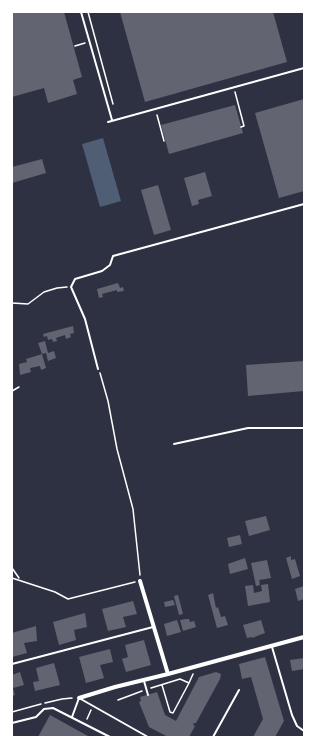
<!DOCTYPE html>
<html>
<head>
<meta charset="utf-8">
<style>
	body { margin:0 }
	#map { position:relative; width:316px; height:749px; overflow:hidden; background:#2d3142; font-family:Ubuntu,sans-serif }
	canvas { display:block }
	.frame { position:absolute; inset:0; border:13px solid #fff; pointer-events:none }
</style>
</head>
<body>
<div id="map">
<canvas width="316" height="749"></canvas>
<div class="frame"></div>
</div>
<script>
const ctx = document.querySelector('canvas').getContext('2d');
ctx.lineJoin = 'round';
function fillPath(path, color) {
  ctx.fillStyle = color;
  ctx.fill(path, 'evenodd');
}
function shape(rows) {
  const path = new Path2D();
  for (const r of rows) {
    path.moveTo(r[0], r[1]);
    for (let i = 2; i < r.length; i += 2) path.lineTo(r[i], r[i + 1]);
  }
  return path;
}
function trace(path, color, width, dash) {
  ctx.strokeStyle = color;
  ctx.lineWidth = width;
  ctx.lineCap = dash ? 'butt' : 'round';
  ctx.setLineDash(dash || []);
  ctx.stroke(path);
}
const water = shape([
	[103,138,121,201,100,207,82,144]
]);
const building = shape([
	[12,12,64,12,82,77,73,80,77,94,48,103,44,88,12,97],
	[120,12,273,12,287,62,145,102],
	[304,99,304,191,279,198,255,113],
	[235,105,243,133,169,154,161,125],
	[42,159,46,173,12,183,12,167],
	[205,172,212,196,198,200,199,204,192,206,184,178],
	[158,185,171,230,154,235,141,190],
	[118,283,120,288,123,287,124,291,117,292,117,290,102,294,103,297,99,298,97,289],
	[73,326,74,333,70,334,71,337,66,339,65,335,56,338,57,341,53,342,52,339,48,340,47,336,44,337,43,334],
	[45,341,48,353,54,351,56,358,48,361,46,353,42,354,38,343],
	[42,354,46,368,41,370,40,366,30,368,31,372,20,375,19,364,27,362,26,359],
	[304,361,304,391,248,396,246,365],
	[266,516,270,530,249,536,245,521],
	[240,535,242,544,229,547,227,538],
	[291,556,291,560,295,559,300,576,292,579,286,558],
	[245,558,248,569,230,574,228,564],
	[267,560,271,578,259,580,260,585,256,586,251,563],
	[268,584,270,602,248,606,245,586,253,585,254,593,262,591,261,585],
	[304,586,304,599,298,601,295,589],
	[213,593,216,608,218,607,221,617,225,616,228,625,217,628,208,595],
	[178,595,183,614,179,615,174,596],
	[173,600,175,605,165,607,164,602],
	[133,601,137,614,123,617,126,627,108,631,102,609],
	[85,613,87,627,74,630,76,640,59,645,53,622],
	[186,619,189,619,190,622,194,621,196,627,183,631,180,620],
	[177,620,181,632,167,636,164,624],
	[261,620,265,633,252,638,252,637,247,638,243,625],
	[36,626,37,641,24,643,27,653,12,657,12,633],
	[144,640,151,665,126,672,122,659,128,657,125,645],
	[110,649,113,662,100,665,104,678,86,683,79,657],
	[265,657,284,721,275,737,253,737,263,719,251,677,242,679,239,664],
	[304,658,304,669,292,671,290,660],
	[54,663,60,685,35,691,33,682,39,681,36,668],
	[20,672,24,685,13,688,15,695,12,696,12,675],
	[216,672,221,674,220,679,196,723,194,723,193,725,195,726,189,737,168,737,149,727,139,702,141,701,140,697,157,692,165,715,176,721,199,677],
	[50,715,77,730,90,737,38,737]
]);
const path = shape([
	[88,12,113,104],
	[303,12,304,14],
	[75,46,85,43],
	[235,92,244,126,241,127],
	[157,115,164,141],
	[12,303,28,304,44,292,57,288,67,287],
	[100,373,108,401,117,449,133,509,140,575],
	[12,391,19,387],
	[12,568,19,578],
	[12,578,55,592,68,599,135,582],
	[189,683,193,674],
	[151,688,180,679,189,683,173,713,170,712,162,685],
	[118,700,142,691],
	[45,703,62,699,72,698],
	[12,712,41,704],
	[87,719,91,710]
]);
const service = shape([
	[81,12,112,120],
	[108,122,304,68],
	[98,369,85,319,71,287,75,279,102,271,110,265,113,256,304,204],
	[174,444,248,428,304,428],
	[272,647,292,715,297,726,304,731],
	[12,664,153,627],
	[144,681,148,695],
	[72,717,79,698,148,737],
	[12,723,36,717,44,709,53,708,110,737],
	[213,737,239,690]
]);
const minor = shape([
	[140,581,168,674],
	[79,698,115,687,168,674,304,637]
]);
fillPath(water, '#4f5d75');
fillPath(building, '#626471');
trace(path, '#fff', 1.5);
trace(service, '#fff', 2);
trace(minor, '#fff', 4);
</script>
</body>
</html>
